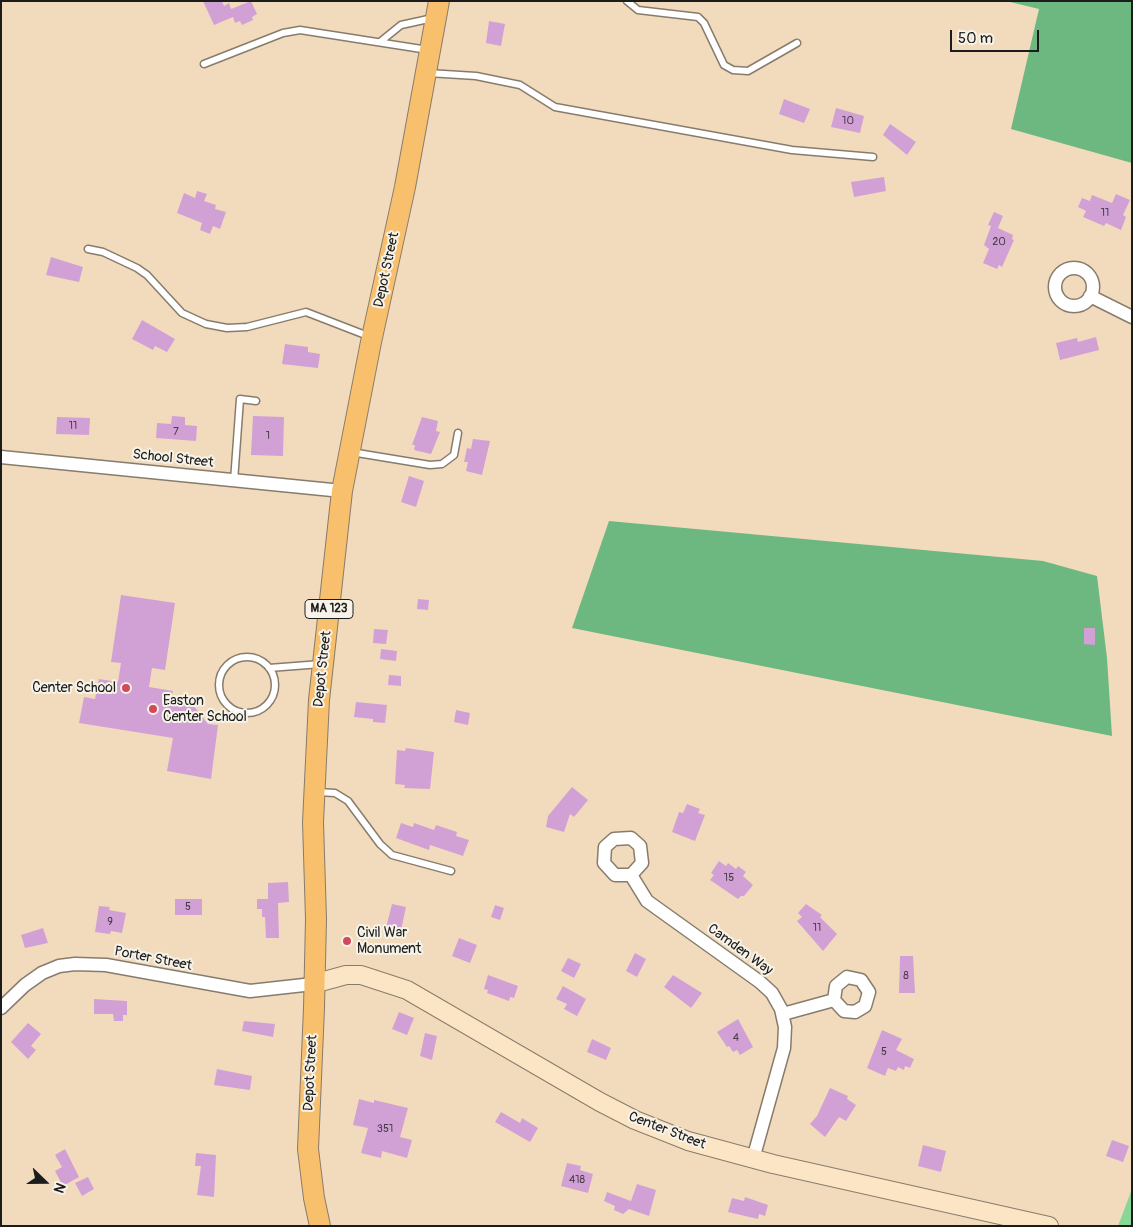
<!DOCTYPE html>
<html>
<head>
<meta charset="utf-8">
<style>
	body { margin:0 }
	#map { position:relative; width:1133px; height:1227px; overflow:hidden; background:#f2dbbd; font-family:Pangolin,sans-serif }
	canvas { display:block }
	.frame { position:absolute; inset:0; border:2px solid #1c1c1c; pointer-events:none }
	.north { position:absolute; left:20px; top:1157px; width:50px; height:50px; -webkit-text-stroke:4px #f7f3e8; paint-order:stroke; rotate:112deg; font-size:14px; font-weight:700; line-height:20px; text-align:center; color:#1c1c1c }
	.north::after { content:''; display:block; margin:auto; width:18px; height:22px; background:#1c1c1c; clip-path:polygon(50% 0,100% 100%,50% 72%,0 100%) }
	.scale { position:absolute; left:950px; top:30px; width:89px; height:22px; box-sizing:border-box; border:2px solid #1c1c1c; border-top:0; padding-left:6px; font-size:15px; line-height:18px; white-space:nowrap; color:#1c1c1c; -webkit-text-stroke:4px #f7f3e8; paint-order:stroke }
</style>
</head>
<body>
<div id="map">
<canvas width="1133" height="1227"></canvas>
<div class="frame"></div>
<div class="north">N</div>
<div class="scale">50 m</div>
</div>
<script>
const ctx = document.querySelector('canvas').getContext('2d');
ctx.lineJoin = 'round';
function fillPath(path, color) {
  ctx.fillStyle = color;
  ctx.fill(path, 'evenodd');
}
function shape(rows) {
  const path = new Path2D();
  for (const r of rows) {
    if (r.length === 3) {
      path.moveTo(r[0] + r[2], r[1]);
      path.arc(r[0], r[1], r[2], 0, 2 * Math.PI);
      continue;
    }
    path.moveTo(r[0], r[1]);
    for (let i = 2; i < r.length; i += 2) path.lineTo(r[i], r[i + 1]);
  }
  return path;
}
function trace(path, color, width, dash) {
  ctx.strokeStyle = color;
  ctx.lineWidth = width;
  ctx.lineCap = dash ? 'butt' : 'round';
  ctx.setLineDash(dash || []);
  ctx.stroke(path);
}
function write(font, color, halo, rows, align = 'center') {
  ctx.font = font + ' Pangolin,sans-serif';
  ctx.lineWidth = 4;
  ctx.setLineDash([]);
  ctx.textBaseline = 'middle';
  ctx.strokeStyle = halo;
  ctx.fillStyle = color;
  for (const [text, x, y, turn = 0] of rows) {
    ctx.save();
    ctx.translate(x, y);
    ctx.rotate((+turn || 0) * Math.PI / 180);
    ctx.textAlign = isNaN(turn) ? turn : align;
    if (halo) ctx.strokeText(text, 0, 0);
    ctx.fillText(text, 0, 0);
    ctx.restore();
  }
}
const green = shape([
	[1132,1189,1132,1226,1118,1226]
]);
const forest = shape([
	[1006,1,1132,1,1132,163,1011,129,1039,9],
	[609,521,1043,561,1097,576,1107,658,1112,736,572,628]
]);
const building = shape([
	[203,1,222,1,224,6,229,3,231,9,251,1,257,14,252,17,253,20,242,25,240,21,235,23,233,17,214,25],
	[489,21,505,24,501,46,486,43],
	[784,99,810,109,804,123,779,114],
	[836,108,864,116,860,133,831,127],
	[890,124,916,142,907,155,883,135],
	[884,177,886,191,854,197,851,182],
	[197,191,207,194,204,201,216,205,215,209,226,212,220,229,213,226,210,234,200,230,202,223,177,213,184,193,195,198],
	[1116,194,1130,200,1123,215,1126,217,1121,230,1106,223,1104,226,1083,217,1086,211,1078,207,1082,198,1090,201,1092,195,1112,203],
	[994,212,1003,216,998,228,1013,235,1012,239,1014,240,1002,267,999,265,997,269,983,263,989,249,984,245,991,226,988,225],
	[51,257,83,267,79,282,46,275],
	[142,320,175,339,167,352,155,346,153,350,132,339],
	[1096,337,1099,350,1060,360,1056,343,1077,338,1078,342],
	[285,344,308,347,308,352,320,354,318,368,282,364],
	[172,416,185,417,185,425,197,426,196,441,156,438,157,423,171,424],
	[253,416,284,417,283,456,251,455],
	[57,417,90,418,89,435,56,434],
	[422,417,438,421,436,431,440,432,431,454,414,450,415,445,412,445],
	[473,439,490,441,482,475,466,471,468,462,464,462,467,448,471,449],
	[409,476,424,481,416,507,401,502],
	[121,595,175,603,165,670,152,668,149,687,173,691,171,698,194,701,193,705,208,724,218,725,211,779,167,771,173,738,79,723,84,697,95,699,99,679,118,682,121,663,111,662],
	[418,599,429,600,428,610,417,609],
	[1084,628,1095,628,1095,645,1084,644],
	[374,629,388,630,386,644,373,643],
	[381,649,397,651,396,661,380,659],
	[389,675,401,676,401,686,388,685],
	[356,702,387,705,385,723,373,722,373,719,354,717],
	[456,710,470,713,468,725,454,722],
	[406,748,434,752,430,789,404,788,405,785,395,784,397,750,405,751],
	[572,787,588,800,574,817,570,814,564,832,546,827,548,816],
	[687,804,700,809,698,813,705,815,695,841,672,832,679,812,683,813],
	[401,823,413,827,414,823,434,830,436,825,457,832,456,836,469,840,463,856,430,845,429,850,396,838],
	[719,861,726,866,728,863,736,869,738,866,746,872,743,876,753,885,744,896,741,896,738,899,710,880,714,875,711,873],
	[288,882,289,902,278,903,279,938,266,938,265,917,262,917,262,909,257,909,257,899,268,899,268,883],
	[175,899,202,899,202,915,175,915],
	[392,904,406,907,400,935,385,932],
	[806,904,822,915,820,917,837,934,823,951,797,921,802,917,798,913],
	[495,905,504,908,500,920,491,917],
	[99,906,110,907,109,910,126,913,122,933,111,931,110,934,95,932],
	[43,928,48,943,25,948,21,935],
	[459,938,477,945,470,963,452,956],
	[635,953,646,959,637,977,626,971],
	[900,956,913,956,915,993,899,993],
	[568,958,581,964,574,978,561,971],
	[488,975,518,986,514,998,510,997,509,1001,487,993,488,990,484,989],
	[673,975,702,993,691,1008,664,987],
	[563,986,586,999,577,1016,564,1009,567,1004,556,999],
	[94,999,127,1001,127,1015,123,1015,123,1021,114,1021,113,1014,94,1014],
	[399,1012,414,1018,407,1035,392,1029],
	[738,1019,753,1047,740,1055,737,1050,733,1052,729,1046,727,1047,717,1032],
	[244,1021,275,1024,273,1037,242,1031],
	[28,1023,41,1034,31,1046,36,1050,28,1059,11,1042],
	[882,1030,902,1039,896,1050,914,1059,910,1068,905,1066,904,1070,898,1067,896,1071,888,1068,885,1076,867,1068],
	[425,1033,437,1036,432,1060,420,1056],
	[592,1039,611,1048,606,1060,587,1052],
	[217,1069,252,1076,250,1090,214,1085],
	[830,1088,848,1096,847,1099,856,1105,846,1121,839,1117,825,1137,810,1124,817,1116],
	[359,1099,374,1103,374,1100,408,1108,400,1137,412,1140,407,1158,382,1151,381,1158,361,1153,368,1128,353,1125],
	[501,1112,520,1123,522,1118,538,1128,530,1142,495,1122],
	[1112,1140,1129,1146,1123,1162,1106,1156],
	[923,1145,946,1151,941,1172,918,1166],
	[65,1149,79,1177,63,1186,55,1171,62,1167,55,1155],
	[196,1153,216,1155,214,1197,197,1195,201,1166,195,1166],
	[567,1163,581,1166,580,1170,593,1174,588,1193,561,1186],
	[88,1177,94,1189,82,1196,75,1183],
	[637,1184,656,1190,649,1216,629,1209,623,1214,614,1210,615,1206,604,1201,607,1192,631,1201],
	[745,1197,768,1205,765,1216,759,1214,758,1219,728,1212,732,1198,744,1201]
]);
const service = shape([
	[627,1,638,10,698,17,704,23,724,65,733,70,748,71,797,43],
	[380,42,401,25,433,18],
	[204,64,283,33,300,30,428,50],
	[428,73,476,76,520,85,555,107,792,150,873,157],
	[88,249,103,252,137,268,147,275,182,313,206,324,227,328,247,327,306,312,368,336],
	[351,452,430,465,442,464,454,455,458,433],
	[234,481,240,399,256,401],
	[247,685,28],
	[269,668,321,664],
	[318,792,335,793,348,801,380,844,392,855,451,871]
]);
const minor = shape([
	[1074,287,19],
	[1090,296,1132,317],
	[1,457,342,491],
	[631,875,615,875,604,863,605,847,614,839,631,838,640,846,642,863,631,875,647,901,760,982,772,993,781,1009,785,1027,784,1048,753,1159],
	[1,1008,25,985,42,973,59,966,75,964,106,965,250,991,313,984],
	[783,1014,834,1000,844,1011,855,1012,865,1006,869,992,861,980,847,977,836,986,834,1000]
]);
const secondary = shape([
	[313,984,346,975,361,975,407,990,600,1102,635,1120,688,1141,773,1164,1049,1226]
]);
const trunk = shape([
	[320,1226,314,1198,308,1149,314,1008,316,919,313,822,319,700,342,491,371,342,405,187,439,1]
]);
const markers = [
	[126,688,5,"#d1495b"],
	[153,709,5,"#d1495b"],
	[347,941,5,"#d1495b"]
];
const numberNames = [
	["10",848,121],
	["11",1105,213],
	["20",999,242],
	["11",73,426],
	["7",176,432],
	["1",268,436],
	["15",729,878],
	["5",188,907],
	["9",110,922],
	["11",817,928],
	["8",906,976],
	["4",736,1038],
	["5",884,1052],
	["351",385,1129],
	["418",577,1180]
];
const shields = [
	[329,609,48]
];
const shieldNames = [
	["MA 123",329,609]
];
const streetNames = [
	["Depot Street",387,270,-78],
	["School Street",173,459,6],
	["Depot Street",323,669,-84],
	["Camden Way",740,950,36],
	["Porter Street",153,959,11],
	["Depot Street",311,1073,-87],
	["Center Street",667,1131,21]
];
const poiNames = [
	["Center School",116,688,"right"],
	["Easton",163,701],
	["Center School",163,717],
	["Civil War",357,933],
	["Monument",357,949]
];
fillPath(green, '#87d797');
fillPath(forest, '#6db880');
fillPath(building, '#d1a1d6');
trace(service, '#877c6c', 9);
trace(minor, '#877c6c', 15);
trace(secondary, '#877c6c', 20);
trace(trunk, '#877c6c', 22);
trace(service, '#fff', 6);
trace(minor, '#fff', 12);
trace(secondary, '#fce5c4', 18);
trace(trunk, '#f8bf6c', 20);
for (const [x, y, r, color] of markers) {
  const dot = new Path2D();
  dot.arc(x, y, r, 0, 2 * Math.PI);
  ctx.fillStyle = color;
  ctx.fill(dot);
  trace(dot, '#f7f3e8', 2);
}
write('11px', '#493d4a', null, numberNames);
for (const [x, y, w] of shields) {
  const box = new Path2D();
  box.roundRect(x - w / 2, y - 9.5, w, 19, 4);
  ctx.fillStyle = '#f7f3e8';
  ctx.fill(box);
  trace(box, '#1c1c1c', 1);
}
write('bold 12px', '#1c1c1c', null, shieldNames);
write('14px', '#1c1c1c', '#f7f3e8', streetNames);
write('14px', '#1c1c1c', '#f7f3e8', poiNames, 'left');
</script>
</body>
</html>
